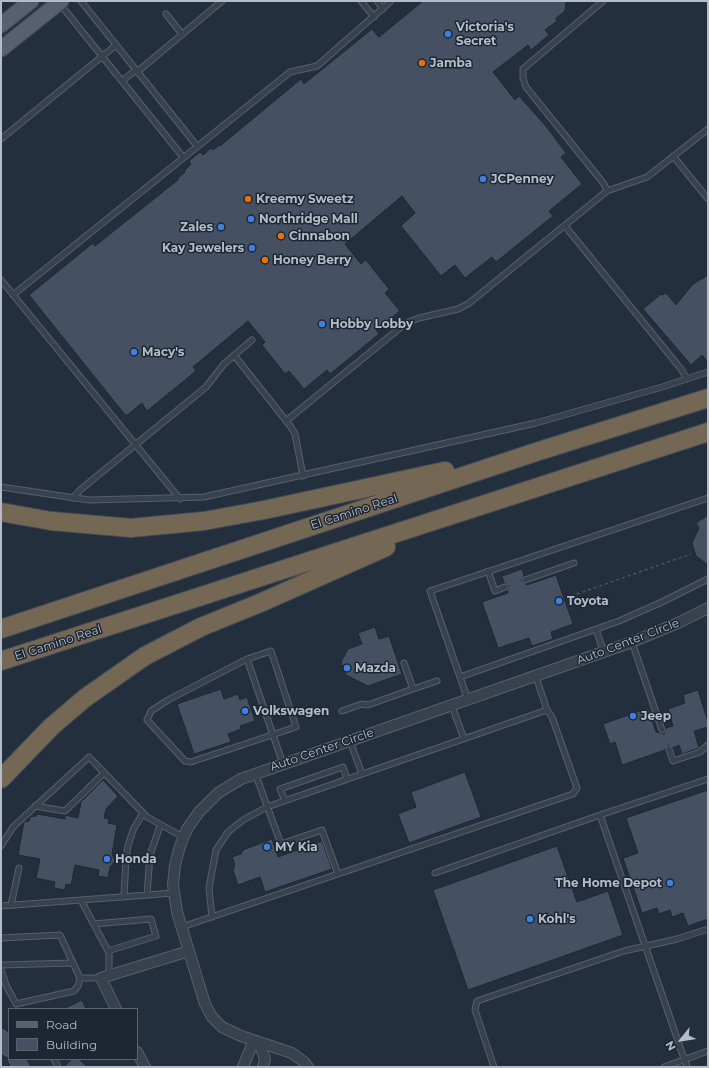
<!DOCTYPE html>
<html>
<head>
<meta charset="utf-8">
<style>
	body { margin:0 }
	#map { position:relative; width:709px; height:1068px; overflow:hidden; background:#242f3e; font-family:Montserrat,sans-serif }
	canvas { display:block }
	.frame { position:absolute; inset:0; border:2px solid #b4bcc9; pointer-events:none }
	.legend { position:absolute; left:8px; top:1008px; width:130px; height:52px; box-sizing:border-box; background:#1d2633; border:1px solid #59626f; margin:0; padding:5px 7px; list-style:none; font-size:12px; color:#b4bcc9 }
	.legend li { display:flex; align-items:center; gap:8px; height:20px }
	.legend b { width:20px; border:1px solid #59626f }
	.north { position:absolute; left:661px; top:1020px; width:40px; height:40px; -webkit-text-stroke:3px #1d2633; paint-order:stroke; rotate:240deg; font-size:11px; font-weight:700; line-height:16px; text-align:center; color:#b4bcc9 }
	.north::after { content:''; display:block; margin:auto; width:14px; height:18px; background:#b4bcc9; clip-path:polygon(50% 0,100% 100%,50% 72%,0 100%) }
</style>
</head>
<body>
<div id="map">
<canvas width="709" height="1068"></canvas>
<div class="frame"></div>
<ul class="legend">
<li><b style="height:5px;background:#56606e"></b>Road</li>
<li><b style="height:11px;background:#455162"></b>Building</li>
</ul>
<div class="north">N</div>
</div>
<script>
const ctx = document.querySelector('canvas').getContext('2d');
ctx.lineJoin = 'round';
function fillPath(path, color) {
  ctx.fillStyle = color;
  ctx.fill(path, 'evenodd');
}
function shape(rows) {
  const path = new Path2D();
  for (const r of rows) {
    path.moveTo(r[0], r[1]);
    for (let i = 2; i < r.length; i += 2) path.lineTo(r[i], r[i + 1]);
  }
  return path;
}
function trace(path, color, width, dash) {
  ctx.strokeStyle = color;
  ctx.lineWidth = width;
  ctx.lineCap = dash ? 'butt' : 'round';
  ctx.setLineDash(dash || []);
  ctx.stroke(path);
}
function write(font, color, halo, rows, align = 'center') {
  ctx.font = font + ' Montserrat,sans-serif';
  ctx.lineWidth = 3;
  ctx.setLineDash([]);
  ctx.textBaseline = 'middle';
  ctx.strokeStyle = halo;
  ctx.fillStyle = color;
  for (const [text, x, y, turn = 0] of rows) {
    ctx.save();
    ctx.translate(x, y);
    ctx.rotate((+turn || 0) * Math.PI / 180);
    ctx.textAlign = isNaN(turn) ? turn : align;
    if (halo) ctx.strokeText(text, 0, 0);
    ctx.fillText(text, 0, 0);
    ctx.restore();
  }
}
const building = shape([
	[423,1,566,1,565,11,556,18,557,21,545,30,549,35,531,50,528,45,493,72,515,100,519,96,545,125,566,153,561,157,582,184,549,211,553,216,496,262,492,257,465,278,455,265,441,276,401,226,415,213,402,196,345,244,361,264,366,260,389,289,385,293,400,311,376,330,379,334,330,374,327,370,304,389,289,371,285,374,262,345,265,342,248,321,193,367,196,371,147,411,142,403,126,416,29,295,93,243,95,246,179,179,178,178,185,172,184,171,191,164,189,161,200,152,203,155,211,148,213,150,219,145,220,146,301,79,304,84,372,29,379,37,423,1],
	[708,275,708,362,702,355,691,365,643,309,661,294,663,295,666,293,676,305,693,284,708,275],
	[708,515,708,565,696,556,692,543,699,528,696,523,708,515],
	[522,569,524,576,521,581,527,585,556,575,573,624,551,632,553,639,532,646,529,638,498,648,482,602,508,593,507,591,509,586,504,583,502,576,522,569],
	[375,627,379,639,389,636,402,674,368,686,346,675,341,662,348,649,362,644,358,633,375,627],
	[221,689,224,699,238,694,240,700,247,697,255,721,240,726,241,729,228,734,231,742,194,754,177,704,221,689],
	[698,690,708,722,708,727,694,731,699,748,682,754,679,745,673,748,668,745,665,750,622,765,615,742,610,744,603,724,648,708,656,732,664,734,666,728,673,726,668,709,685,703,683,695,698,690],
	[465,772,481,817,409,843,398,814,416,807,411,792,465,772],
	[103,780,118,796,106,809,104,818,109,819,108,823,117,825,112,854,115,861,110,867,108,878,98,876,99,870,75,865,71,885,66,884,65,890,54,888,55,882,36,878,40,859,18,855,24,822,29,821,30,817,36,816,37,814,65,819,65,815,78,818,81,802,103,780],
	[708,790,708,919,688,926,683,913,672,917,670,910,659,914,657,908,642,913,623,858,638,853,626,818,708,790],
	[272,839,278,857,322,841,332,869,265,892,260,877,238,885,233,870,235,865,232,857,241,854,243,850,272,839],
	[557,846,577,902,608,891,623,935,468,990,433,890,557,846],
	[82,1000,86,1009,63,1009,82,1000],
	[72,1059,79,1059,87,1067,64,1067,72,1059]
]);
const path = shape([
	[571,596,691,554]
]);
const service = shape([
	[81,1,197,146],
	[361,1,374,17],
	[377,1,383,9],
	[603,1,523,69,523,78,526,87,604,184,607,191],
	[60,4,183,157],
	[166,14,182,34],
	[137,72,222,1],
	[122,81,136,70],
	[1,139,116,45],
	[673,156,708,199],
	[565,226,681,369,687,379],
	[1,280,180,499],
	[13,295,290,72,317,66,391,1],
	[234,355,291,427,295,434,303,476],
	[286,421,406,323,419,318,458,309,468,304,607,191,647,177,708,129],
	[1,487,89,500,204,497,536,423,662,387,708,372],
	[73,498,80,490,206,387,224,364,252,340],
	[488,571,495,591,505,587],
	[525,580,574,563],
	[596,629,604,653],
	[632,642,662,730],
	[271,651,296,727,191,762,185,761,147,720,151,711,168,700,247,659,271,651],
	[247,659,283,764],
	[404,663,413,689,437,681],
	[460,677,619,621,662,602,708,579],
	[468,700,430,591,708,498],
	[452,706,464,739],
	[342,711,362,704,368,705,413,689],
	[350,741,362,774],
	[669,749,673,761,700,752,708,745],
	[285,801,280,789,343,767,347,779],
	[35,806,65,811,104,773],
	[1,846,13,827,89,757,147,817,183,837],
	[435,873,600,815],
	[338,874,573,794,577,788,552,717,547,710],
	[147,895,150,855,160,826],
	[124,897,126,859,128,846,133,830,143,813],
	[81,900,109,953,109,976],
	[11,905,19,868],
	[1,906,174,893],
	[212,917,209,888,216,850,228,832,243,820,267,807,547,710,536,677],
	[94,924,151,919,156,936,108,951],
	[182,927,338,874,322,830,281,844,255,773],
	[1,938,60,935,80,978,78,986,74,991,16,1004,6,985,1,970],
	[1,965,73,963],
	[80,978,101,978],
	[54,1059,58,1067],
	[494,1067,475,1010,477,1001,624,951,677,939,708,929],
	[664,1067,708,1051],
	[687,1067,600,815,708,779]
]);
const minor = shape([
	[116,1009,101,978,189,951],
	[259,1042,265,1059,263,1067],
	[137,1052,145,1067],
	[243,1067,251,1047,259,1042],
	[308,1067,304,1062,292,1053,241,1036,222,1027,212,1017,205,1004,177,912,173,885,175,865,180,846,187,829,199,812,218,793,241,779,632,642,678,623,708,608]
]);
const secondary = shape([
	[1,1037,9,1049],
	[16,1059,21,1067]
]);
const primary = shape([
	[1,25,31,1],
	[1,49,61,1]
]);
const motorway = shape([
	[1,512,51,521,131,528,204,521,264,510,445,471],
	[1,629,536,452,708,398],
	[1,661,708,432],
	[1,779,51,727,85,698,145,656,201,627,260,603,386,547]
]);
const markers = [
	[448,34,4,"#3f7fe0"],
	[422,63,4,"#e8710a"],
	[483,179,4,"#3f7fe0"],
	[248,199,4,"#e8710a"],
	[251,219,4,"#3f7fe0"],
	[221,227,4,"#3f7fe0"],
	[281,236,4,"#e8710a"],
	[252,248,4,"#3f7fe0"],
	[265,260,4,"#e8710a"],
	[322,324,4,"#3f7fe0"],
	[134,352,4,"#3f7fe0"],
	[559,601,4,"#3f7fe0"],
	[347,668,4,"#3f7fe0"],
	[245,711,4,"#3f7fe0"],
	[633,716,4,"#3f7fe0"],
	[267,847,4,"#3f7fe0"],
	[107,859,4,"#3f7fe0"],
	[670,883,4,"#3f7fe0"],
	[530,919,4,"#3f7fe0"]
];
const poiNames = [
	["Victoria's",456,27],
	["Secret",456,41],
	["Jamba",430,63],
	["JCPenney",491,179],
	["Kreemy Sweetz",256,199],
	["Northridge Mall",259,219],
	["Zales",213,227,"right"],
	["Cinnabon",289,236],
	["Kay Jewelers",244,248,"right"],
	["Honey Berry",273,260],
	["Hobby Lobby",330,324],
	["Macy's",142,352],
	["Toyota",567,601],
	["Mazda",355,668],
	["Volkswagen",253,711],
	["Jeep",641,716],
	["MY Kia",275,847],
	["Honda",115,859],
	["The Home Depot",662,883,"right"],
	["Kohl's",538,919]
];
const streetNames = [
	["El Camino Real",354,512,-18],
	["Auto Center Circle",628,642,-21],
	["El Camino Real",58,643,-18],
	["Auto Center Circle",322,750,-19]
];
fillPath(building, '#455162');
trace(building, '#1f2835', 1);
trace(service, '#565f6c', 7);
trace(minor, '#565f6c', 12);
trace(secondary, '#565f6c', 16);
trace(primary, '#414a57', 17);
trace(motorway, '#434c59', 20);
trace(path, '#44595c', 1.5, [3, 3]);
trace(service, '#38414e', 5);
trace(minor, '#38414e', 10);
trace(secondary, '#465061', 14);
trace(primary, '#56606e', 15);
trace(motorway, '#746855', 18);
for (const [x, y, r, color] of markers) {
  const dot = new Path2D();
  dot.arc(x, y, r, 0, 2 * Math.PI);
  ctx.fillStyle = color;
  ctx.fill(dot);
  trace(dot, '#1d2633', 1.5);
}
write('bold 12px', '#b4bcc9', '#1d2633', poiNames, 'left');
write('12px', '#b4bcc9', '#1d2633', streetNames);
</script>
</body>
</html>
